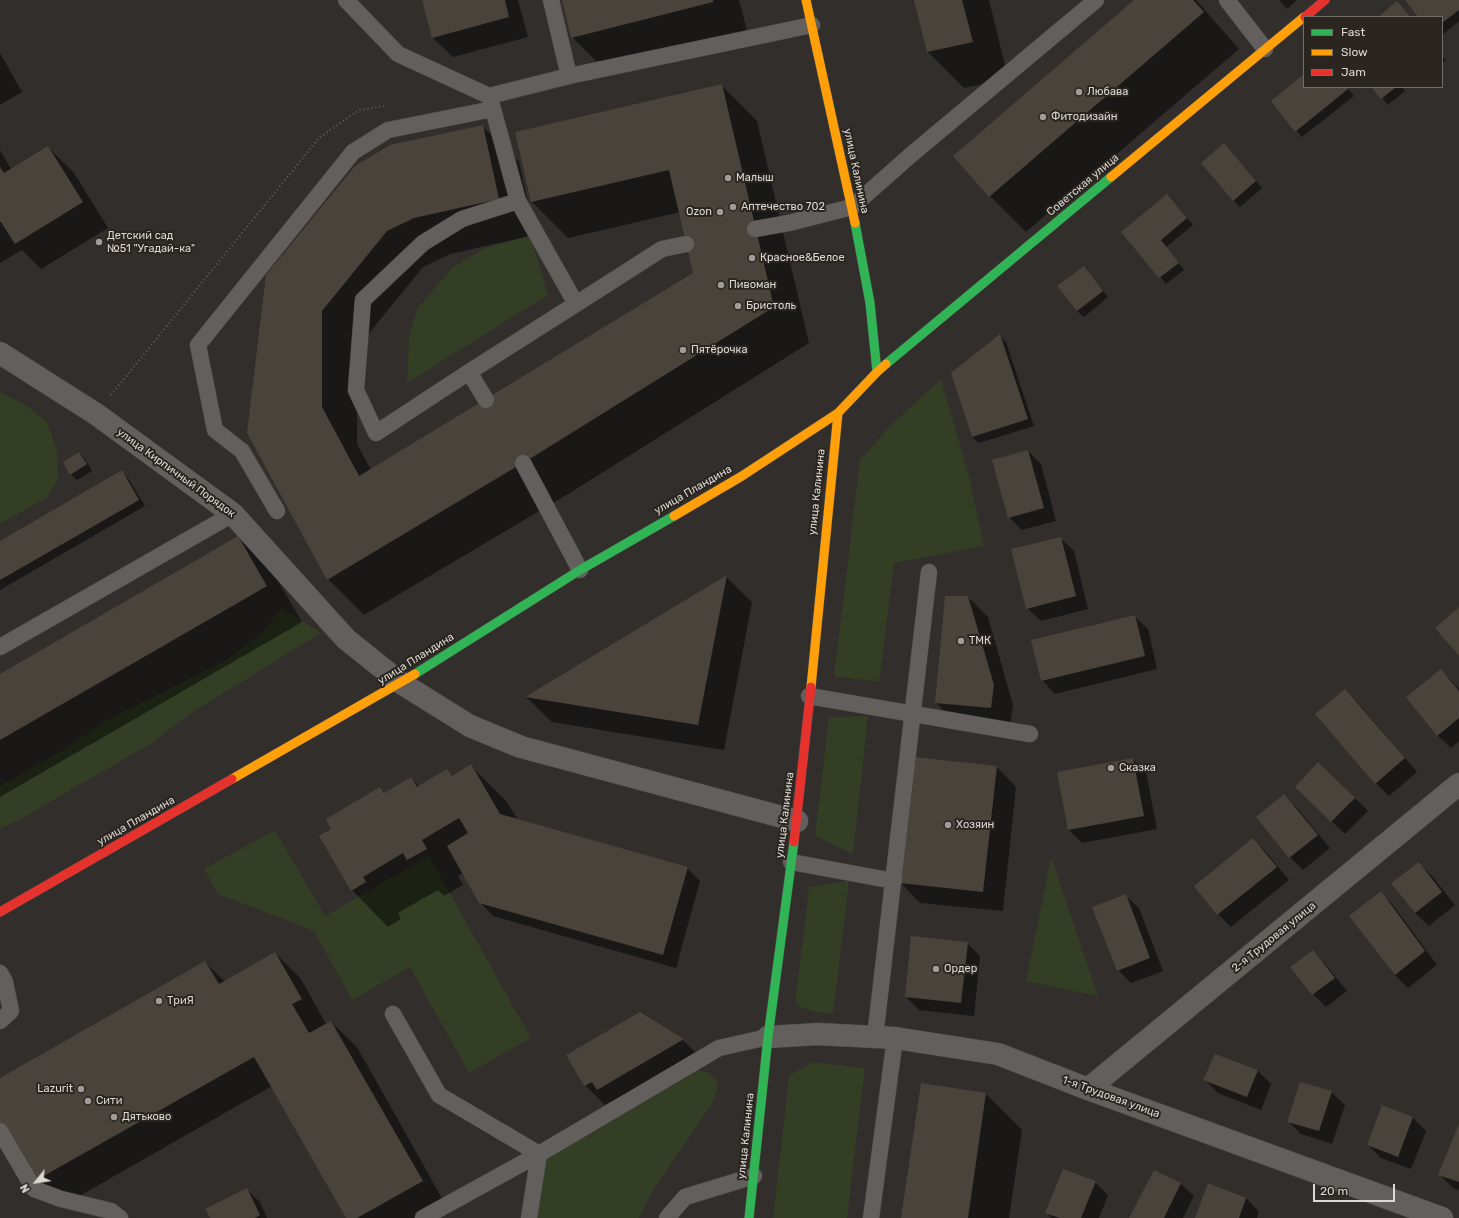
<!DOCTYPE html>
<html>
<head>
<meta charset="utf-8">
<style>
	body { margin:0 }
	#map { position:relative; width:1459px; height:1218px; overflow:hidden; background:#312e2c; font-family:Rubik,sans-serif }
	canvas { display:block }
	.legend { position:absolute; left:1303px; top:16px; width:140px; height:72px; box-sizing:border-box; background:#2a251f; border:1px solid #716d67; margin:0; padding:5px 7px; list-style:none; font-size:12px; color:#dcd8d4 }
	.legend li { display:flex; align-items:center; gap:8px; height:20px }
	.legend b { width:20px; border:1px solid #716d67 }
	.north { position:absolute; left:16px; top:1162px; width:40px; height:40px; -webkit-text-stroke:3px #2a251f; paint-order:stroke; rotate:240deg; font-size:11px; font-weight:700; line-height:16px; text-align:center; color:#dcd8d4 }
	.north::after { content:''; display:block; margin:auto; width:14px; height:18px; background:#dcd8d4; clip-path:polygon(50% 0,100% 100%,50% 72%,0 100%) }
	.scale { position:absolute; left:1313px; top:1184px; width:82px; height:18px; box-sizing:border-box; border:2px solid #dcd8d4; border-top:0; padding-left:5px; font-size:12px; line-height:14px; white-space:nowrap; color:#dcd8d4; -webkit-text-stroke:3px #2a251f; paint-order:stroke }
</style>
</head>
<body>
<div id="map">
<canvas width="1459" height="1218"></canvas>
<ul class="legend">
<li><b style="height:5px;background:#30b455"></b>Fast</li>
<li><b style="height:5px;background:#ff9f0a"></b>Slow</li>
<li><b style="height:5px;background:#e5322d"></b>Jam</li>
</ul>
<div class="north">N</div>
<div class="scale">20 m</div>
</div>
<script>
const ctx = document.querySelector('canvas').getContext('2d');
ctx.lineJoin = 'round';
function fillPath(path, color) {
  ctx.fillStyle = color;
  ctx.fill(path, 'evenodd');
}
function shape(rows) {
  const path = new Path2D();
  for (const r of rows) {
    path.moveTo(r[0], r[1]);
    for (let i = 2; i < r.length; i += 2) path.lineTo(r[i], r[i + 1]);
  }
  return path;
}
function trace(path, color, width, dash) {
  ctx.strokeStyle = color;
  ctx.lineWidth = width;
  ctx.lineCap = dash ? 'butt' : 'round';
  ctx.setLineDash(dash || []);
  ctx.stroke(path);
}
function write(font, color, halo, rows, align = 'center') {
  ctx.font = font + ' Rubik,sans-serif';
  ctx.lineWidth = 4;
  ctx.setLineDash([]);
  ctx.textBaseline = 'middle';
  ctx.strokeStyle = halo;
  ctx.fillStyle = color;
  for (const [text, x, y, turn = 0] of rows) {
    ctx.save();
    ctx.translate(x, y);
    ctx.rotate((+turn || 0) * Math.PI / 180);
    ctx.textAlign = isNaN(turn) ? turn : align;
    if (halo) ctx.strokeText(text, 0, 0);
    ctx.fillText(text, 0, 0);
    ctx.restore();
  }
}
const green = shape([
	[530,235,548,295,407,383,409,336,417,309,452,268,486,248],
	[941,379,969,476,984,546,894,563,879,682,834,676,860,460,888,428],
	[0,392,27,406,47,422,57,451,58,479,48,497,0,524],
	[281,608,321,633,191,713,150,744,17,821,0,829,0,786,61,751,104,722,226,660,263,632],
	[868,716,853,854,815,836,829,717],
	[275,830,325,916,429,856,531,1038,469,1073,410,967,352,1000,314,931,218,894,204,869],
	[1051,857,1098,996,1026,981],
	[849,881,833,1014,814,1012,799,1006,795,1003,809,887],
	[812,1062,865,1068,847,1218,773,1218,789,1076],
	[695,1069,707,1072,717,1081,717,1091,711,1105,653,1190,639,1218,534,1218,543,1158]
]);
const shadow = shape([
	[423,0,518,0,528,37,453,57,433,38],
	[563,0,739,0,749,38,608,73,572,37],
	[915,0,989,0,1008,78,964,88,928,52],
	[1135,0,1196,0,1239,49,1026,232,990,196],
	[1279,0,1297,0,1287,9],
	[1406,0,1459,0,1459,21,1442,35,1442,17,1419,17],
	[0,53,22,92,0,105],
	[1442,56,1446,60,1442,63],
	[1304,76,1304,87,1346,87,1354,96,1302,137,1272,101],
	[721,85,757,121,809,343,573,491,364,615,328,579,267,276,482,126,519,162,535,235,450,254,423,267,357,348,357,444,371,470,694,274,680,212,568,238,532,202,516,133],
	[1373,87,1402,87,1405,91,1388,105],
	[1224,144,1262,188,1240,207,1233,200],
	[48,147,74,173,108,228,41,269,22,250,0,263,0,150,11,169],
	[1173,201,1193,225,1166,247,1184,270,1166,284,1123,232],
	[1084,267,1108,297,1084,317,1077,311],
	[1000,336,1006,342,1034,426,979,443,972,437,952,374],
	[1028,451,1041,464,1056,521,1022,530,1009,517],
	[79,453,85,459,92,471,77,480,70,474],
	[122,471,128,478,145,506,0,590,0,542],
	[238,537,274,574,302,622,0,797,0,675],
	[1060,538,1074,551,1088,609,1041,621,1027,608],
	[726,577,752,602,724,750,552,722,526,697],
	[968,597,988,617,1013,705,1010,727,956,722,936,703],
	[1134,616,1148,629,1157,669,1055,694,1042,680],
	[1441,670,1459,689,1459,741,1451,748,1437,735],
	[1345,690,1358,703,1417,772,1389,796,1376,783,1317,714],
	[1133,759,1146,772,1157,829,1082,843,1069,830],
	[471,766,507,802,518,820,687,868,700,881,676,968,493,916,480,902,463,873,458,876,463,885,444,896,438,890,398,913,401,919,388,927,352,890,332,829,380,788,385,793,411,778,419,787,447,770,453,776],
	[997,767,1016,787,1003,911,920,903,901,883],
	[1284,795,1297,808,1330,848,1303,870,1290,857],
	[1355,798,1368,811,1345,834,1309,800],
	[1253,839,1266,852,1289,880,1231,927,1218,914,1195,886],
	[1419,863,1432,876,1455,905,1429,926,1415,913,1392,883],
	[1380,892,1393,905,1437,965,1408,988,1395,975,1350,916],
	[1125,895,1139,908,1163,971,1131,983,1118,970],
	[967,943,980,956,974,1016,919,1010,906,997],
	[1312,952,1326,965,1347,991,1326,1007,1313,994,1291,967],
	[275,953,301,979,326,1024,331,1022,357,1047,447,1207,427,1218,347,1218,272,1086,60,1207,34,1182,0,1122,0,1079,205,962,225,982],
	[640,1013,683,1040,702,1059,617,1109,610,1102,605,1105,585,1085,568,1055],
	[1215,1056,1258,1071,1271,1084,1261,1110,1218,1093,1205,1080],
	[1331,1092,1345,1105,1332,1144,1301,1134,1288,1121],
	[986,1094,1022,1130,1009,1218,902,1218],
	[1383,1106,1413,1118,1426,1131,1411,1169,1381,1158,1368,1145],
	[1459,1126,1459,1190,1453,1188,1440,1175],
	[1095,1182,1108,1195,1099,1218,1052,1218,1047,1213],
	[1180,1183,1194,1196,1183,1218,1131,1218],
	[246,1189,260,1202,267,1218,211,1218],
	[1246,1198,1259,1212,1257,1218,1196,1218]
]);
const building = shape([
	[422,0,505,0,509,17,432,38],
	[562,0,713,0,713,2,571,38],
	[914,0,962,0,973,42,927,52],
	[1134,0,1193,0,1204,12,989,197,953,156],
	[1405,0,1459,0,1459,10,1442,23,1442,17,1418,17],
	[1397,1,1410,17,1378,17],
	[1304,74,1304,87,1346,87,1348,89,1295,132,1271,101],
	[722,84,774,307,536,455,327,580,247,433,266,275,355,166,390,145,483,125,499,199,414,218,387,231,322,311,322,407,359,476,693,273,669,170,531,202,515,132],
	[1371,87,1396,87,1381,99],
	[1224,143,1256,181,1233,201,1201,163],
	[48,146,83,202,15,244,1,222,0,222,0,167,4,173],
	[1167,194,1187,218,1161,240,1179,263,1159,278,1121,232],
	[1084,266,1103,291,1077,311,1057,286],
	[1000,334,1028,419,972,437,951,373],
	[1028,450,1044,508,1008,518,992,460],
	[79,452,87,464,70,475,63,462],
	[122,470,139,500,0,580,0,541],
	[238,536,267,586,0,740,0,674],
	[1061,537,1076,596,1026,609,1011,549],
	[727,575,698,725,525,697],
	[945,596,968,596,994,685,991,708,935,703],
	[1459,607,1459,656,1435,628],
	[1135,615,1145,656,1041,681,1031,640],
	[1441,669,1459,691,1459,718,1437,736,1406,697],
	[1345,689,1405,758,1375,784,1315,714],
	[914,757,997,766,983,892,900,883],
	[1133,758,1144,816,1068,830,1057,772],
	[1318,762,1355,798,1331,822,1295,787],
	[471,764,500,814,688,867,663,955,479,903,447,846,468,833,459,818,422,840,427,849,407,860,403,853,363,877,366,882,351,891,319,836,331,829,326,819,380,787,384,793,411,777,417,787,447,769,452,776],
	[1284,794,1318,835,1289,858,1256,817],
	[1253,838,1277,867,1217,915,1194,886],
	[1419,862,1442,892,1415,913,1391,883],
	[1381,891,1425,951,1395,975,1349,916],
	[1126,894,1150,958,1117,971,1092,907],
	[911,936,968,942,961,1003,905,997],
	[1313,950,1335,978,1312,995,1290,967],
	[275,952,302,999,292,1004,309,1033,331,1021,423,1181,357,1218,346,1218,254,1057,33,1182,0,1124,0,1078,205,961,219,984],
	[640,1012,684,1039,597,1090,592,1082,584,1086,566,1055],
	[1215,1054,1258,1070,1247,1097,1203,1080],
	[1300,1082,1332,1091,1319,1131,1287,1122],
	[921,1083,986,1093,968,1218,901,1218],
	[1382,1105,1413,1117,1398,1157,1367,1145],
	[1459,1124,1459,1182,1438,1175],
	[1063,1169,1096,1181,1081,1218,1060,1218,1045,1213],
	[1154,1170,1181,1183,1164,1218,1129,1218],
	[1208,1183,1246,1198,1239,1218,1195,1218],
	[247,1188,260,1215,255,1218,210,1218,205,1209]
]);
const path = shape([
	[111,395,319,138,359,110,385,106]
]);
const lane = shape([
	[346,0,398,54,489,96,569,76,812,25],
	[551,0,569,76],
	[1227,0,1265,49],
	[490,98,518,201,576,304,662,249,686,244],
	[518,201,462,219,423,243,363,300,356,390,376,433,469,372,576,304],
	[755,229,789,223,852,207,912,154,1096,0],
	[469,372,486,400],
	[523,463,580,570],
	[277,511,242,451,215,430,198,345,353,152,388,130,493,109],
	[0,647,233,514],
	[809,696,1030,734],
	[791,862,894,881],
	[0,973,5,982,11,1011,0,1021],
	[393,1014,439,1095,539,1154],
	[875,1037,929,572],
	[0,1131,34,1189,61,1199,111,1211,120,1218],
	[423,1218,539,1154],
	[529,1218,539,1154,719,1048,768,1037],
	[667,1218,685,1197,754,1176],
	[871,1218,895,1038]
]);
const street = shape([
	[0,353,96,414,233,514,346,639,401,683,470,726,521,747,797,821],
	[768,1037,818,1034,895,1038,998,1054,1088,1089,1442,1218],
	[1088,1089,1459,784]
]);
const fast = shape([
	[855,223,870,303,877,372],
	[886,364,1111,177],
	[415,674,580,570,674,516],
	[749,1218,768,1037,794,842]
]);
const slow = shape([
	[806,0,855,223],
	[1111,177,1304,17],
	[674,516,742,476,838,413,877,372,886,364],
	[811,687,838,413],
	[232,779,415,674]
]);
const jam = shape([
	[1305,17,1325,0],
	[794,842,811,687],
	[0,912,232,779]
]);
const markers = [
	[1079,92,4,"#a09c99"],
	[1043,117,4,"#a09c99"],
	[728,178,4,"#a09c99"],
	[733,207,4,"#a09c99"],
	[720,212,4,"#a09c99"],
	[99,242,4,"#a09c99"],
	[752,258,4,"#a09c99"],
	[721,285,4,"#a09c99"],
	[738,306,4,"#a09c99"],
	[683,350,4,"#a09c99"],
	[961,641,4,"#a09c99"],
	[1111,768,4,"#a09c99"],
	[948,825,4,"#a09c99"],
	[936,969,4,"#a09c99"],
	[159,1001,4,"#a09c99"],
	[81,1089,4,"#a09c99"],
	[88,1101,4,"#a09c99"],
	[114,1117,4,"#a09c99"]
];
const poiNames = [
	["Любава",1087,92],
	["Фитодизайн",1051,117],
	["Малыш",736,178],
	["Аптечество 702",741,207],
	["Ozon",712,212,"right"],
	["Детский сад",107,236],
	["№51 \"Угадай-ка\"",107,249],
	["Красное&Белое",760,258],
	["Пивоман",729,285],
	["Бристоль",746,306],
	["Пятёрочка",691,350],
	["ТМК",969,641],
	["Сказка",1119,768],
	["Хозяин",956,825],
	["Ордер",944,969],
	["ТриЯ",167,1001],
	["Lazurit",73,1089,"right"],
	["Сити",96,1101],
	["Дятьково",122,1117]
];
const streetNames = [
	["улица Калинина",856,171,78],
	["Советская улица",1083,185,-40],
	["улица Кирпичный Порядок",176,473,36],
	["улица Пландина",693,490,-30],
	["улица Калинина",817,492,-84],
	["улица Пландина",416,659,-32],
	["улица Калинина",785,815,-83],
	["улица Пландина",136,821,-30],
	["2-я Трудовая улица",1274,937,-39],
	["1-я Трудовая улица",1111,1097,20],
	["улица Калинина",746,1136,-84]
];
fillPath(green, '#343e24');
fillPath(shadow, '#0007');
fillPath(building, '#4a433b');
trace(lane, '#4c4947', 17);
trace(street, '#4c4947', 23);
trace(fast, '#4c4947', 10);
trace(slow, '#4c4947', 10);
trace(jam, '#4c4947', 10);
trace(path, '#5e5b59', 2.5, [1, 3]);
trace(lane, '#625f5d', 16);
trace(street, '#625f5d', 22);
trace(fast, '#30b455', 9);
trace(slow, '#ff9f0a', 9);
trace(jam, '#e5322d', 9);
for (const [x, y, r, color] of markers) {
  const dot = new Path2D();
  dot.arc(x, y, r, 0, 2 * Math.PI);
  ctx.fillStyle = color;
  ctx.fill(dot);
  trace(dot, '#2a251f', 1.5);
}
write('11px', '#dcd8d4', '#2a251f', poiNames, 'left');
write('11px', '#dcd8d4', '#2a251f', streetNames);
</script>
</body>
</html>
